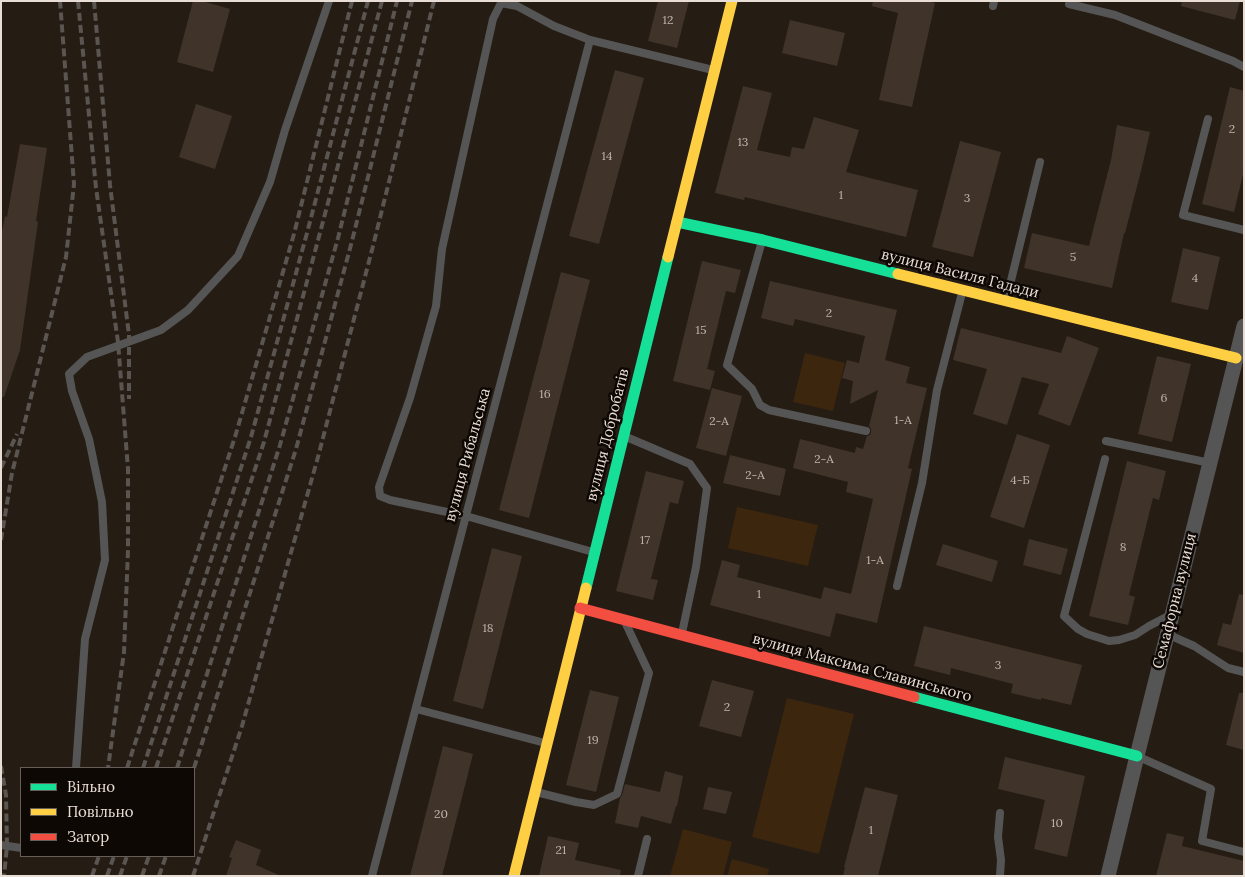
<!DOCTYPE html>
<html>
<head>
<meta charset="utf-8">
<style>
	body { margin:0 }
	#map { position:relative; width:1245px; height:877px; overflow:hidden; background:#251c14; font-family:Lora,serif }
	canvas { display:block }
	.frame { position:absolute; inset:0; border:2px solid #e9ded5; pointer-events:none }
	.legend { position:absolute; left:20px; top:767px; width:175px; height:90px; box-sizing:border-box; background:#0e0804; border:1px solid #665e58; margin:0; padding:6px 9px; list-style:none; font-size:15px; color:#e9ded5 }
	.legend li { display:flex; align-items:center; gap:10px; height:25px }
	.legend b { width:25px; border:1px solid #665e58 }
</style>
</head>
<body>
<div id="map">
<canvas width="1245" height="877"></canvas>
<div class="frame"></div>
<ul class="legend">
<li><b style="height:6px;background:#16e098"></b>Вільно</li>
<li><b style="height:6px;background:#ffcf43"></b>Повільно</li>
<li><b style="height:6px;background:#f24e42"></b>Затор</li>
</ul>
</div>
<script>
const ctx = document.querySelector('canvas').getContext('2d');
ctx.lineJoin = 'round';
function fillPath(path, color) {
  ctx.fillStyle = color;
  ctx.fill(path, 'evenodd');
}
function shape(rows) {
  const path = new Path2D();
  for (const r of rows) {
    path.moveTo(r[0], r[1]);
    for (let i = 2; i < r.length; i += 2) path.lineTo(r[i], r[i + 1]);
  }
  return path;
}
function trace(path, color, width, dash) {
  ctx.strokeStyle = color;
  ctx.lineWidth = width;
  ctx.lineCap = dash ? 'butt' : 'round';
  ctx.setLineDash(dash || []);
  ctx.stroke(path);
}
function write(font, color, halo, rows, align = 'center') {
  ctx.font = font + ' Lora,serif';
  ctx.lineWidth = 5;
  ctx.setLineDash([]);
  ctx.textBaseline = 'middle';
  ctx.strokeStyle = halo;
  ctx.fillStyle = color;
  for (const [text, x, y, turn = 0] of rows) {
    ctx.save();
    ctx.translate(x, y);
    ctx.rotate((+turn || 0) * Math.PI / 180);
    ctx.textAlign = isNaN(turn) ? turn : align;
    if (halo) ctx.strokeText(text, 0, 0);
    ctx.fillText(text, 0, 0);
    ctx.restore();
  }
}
const green = shape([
	[805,353,845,363,833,411,793,402],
	[737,507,818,525,808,566,728,548],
	[787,698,854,714,819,854,752,837],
	[683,829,732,842,723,876,670,876],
	[732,859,769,869,767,876,727,876]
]);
const building = shape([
	[193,1,202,1,230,9,213,72,177,62],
	[658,1,689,1,677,48,648,41],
	[873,1,927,1,935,3,912,107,879,100,898,13,872,6],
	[1182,1,1240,1,1235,20,1181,6],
	[790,20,845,33,837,66,782,53],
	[615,70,644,78,599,244,569,236],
	[743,86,772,93,757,150,790,157,792,147,804,149,814,117,859,130,846,172,918,190,906,237,745,197,744,200,715,193],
	[1230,87,1244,91,1244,170,1234,212,1202,204],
	[196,104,232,116,215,169,179,157],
	[1117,125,1150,132,1142,167,1125,233,1124,233,1112,288,1024,268,1032,233,1089,246,1111,160],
	[960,141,1001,152,973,257,932,247],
	[20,144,47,148,36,221,38,222,20,350,4,397,1,397,1,237,5,216,7,217],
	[1183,248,1220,257,1208,310,1171,302],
	[702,261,741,270,735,293,726,291,707,369,715,371,710,390,673,381],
	[561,272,590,280,529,518,499,510],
	[770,281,897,310,885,360,910,367,906,383,927,388,908,468,912,469,877,623,836,613,830,637,710,605,722,560,740,565,737,577,821,599,824,587,851,594,873,499,846,492,848,482,793,468,800,439,855,453,856,447,863,449,867,436,870,435,871,433,871,429,869,426,878,390,850,404,853,381,842,378,847,360,859,363,865,336,795,319,793,326,761,318],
	[961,328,1061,353,1067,336,1099,348,1070,426,1038,414,1049,384,1022,377,1007,425,973,414,987,369,953,360],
	[1157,356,1191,364,1172,442,1138,434],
	[712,388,742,396,726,456,696,448],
	[1017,434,1050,445,1024,528,990,517],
	[730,455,786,469,780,496,723,483],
	[1127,461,1166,471,1159,500,1153,498,1129,595,1135,597,1128,625,1089,616],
	[646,471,684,481,678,504,670,502,651,579,658,580,653,600,616,591],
	[1029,539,1068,549,1061,575,1023,565],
	[943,544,998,561,992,582,936,565],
	[492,548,522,556,483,709,453,701],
	[1239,594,1244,595,1244,653,1217,645,1223,623,1231,625],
	[924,626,1082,665,1071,705,1041,698,1041,700,1011,693,1013,684,951,668,950,675,914,666],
	[712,680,754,691,741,737,699,726],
	[590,690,619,697,596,792,566,785],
	[1239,693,1244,693,1244,750,1226,745],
	[443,746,473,754,442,876,410,876],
	[1005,757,1085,776,1067,857,1034,849,1045,800,998,789],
	[665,771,683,776,677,806,676,806,671,824,641,816,638,828,615,823,620,798,622,795,625,784,660,792],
	[708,787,732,792,726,814,703,809],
	[865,787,898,795,878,876,843,876,845,867,844,867],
	[1167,833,1184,837,1182,846,1244,861,1244,876,1156,876],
	[548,836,579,843,575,860,621,870,620,876,539,876],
	[236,840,261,850,256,865,281,876,226,876,232,858,229,857]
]);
const lane = shape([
	[1070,1,1069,4,1115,15,1233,61,1244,67],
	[993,6,994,1],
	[1208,119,1183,215,1244,230],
	[762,241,727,365,752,389,760,405,769,410,866,431],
	[1006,301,1040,162],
	[624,436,690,464,707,488,696,567,682,633],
	[1106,441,1210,463],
	[1105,459,1064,616,1078,629,1087,634,1109,641,1119,640,1135,635,1149,626,1172,614],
	[593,552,466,516,390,500,380,496,379,487,410,398,436,306,442,249,493,19,501,3,517,6,554,26,590,40,713,70],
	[897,586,922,483,937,390,962,293],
	[1167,634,1194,646,1228,668,1244,672],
	[416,709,545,743],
	[1139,757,1211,789,1202,841,1244,852],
	[76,768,85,639,105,560,102,502,89,439,72,391,69,374,87,357,161,330,188,310,238,256,270,182,285,130,329,1],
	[536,792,576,802,594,805,617,794,649,673,626,624],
	[1000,813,998,837,1001,860,1000,876],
	[1,845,21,848],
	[372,876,590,40],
	[638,876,647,839]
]);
const street = shape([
	[1108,876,1137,756,1244,326]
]);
const fast = shape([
	[677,222,763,240,898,274],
	[586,588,668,257],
	[914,697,1137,756]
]);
const slow = shape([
	[668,257,732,1],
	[898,274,1236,358],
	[514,876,586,588]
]);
const jam = shape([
	[580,608,914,697]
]);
const rail = shape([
	[78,1,96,188,118,342,128,469,128,550,124,652,108,768],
	[94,1,110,185,129,335,129,399],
	[1,2,1,1],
	[1,468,17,434],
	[1,540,12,473,66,257,74,184,60,1],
	[1,766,6,795,7,846,4,876],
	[127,768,235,437,294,234,352,1],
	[143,768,251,437,307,233,368,1],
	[156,768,264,442,382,1],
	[177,768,280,445,338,238,397,1],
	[194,768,296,449,352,241,412,1],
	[92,876,99,856],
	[107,876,114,856],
	[120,876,127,856],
	[142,876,149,856],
	[159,876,166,856],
	[193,876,242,726,318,457,373,246,434,1]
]);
const numberNames = [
	["12",668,21],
	["2",1232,130],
	["13",743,143],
	["14",607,157],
	["1",841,196],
	["3",967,199],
	["5",1073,258],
	["4",1195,279],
	["2",829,314],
	["15",701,331],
	["16",545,395],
	["6",1164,399],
	["1-А",903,421],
	["2-А",719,422],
	["2-А",824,460],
	["2-А",755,476],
	["4-Б",1020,481],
	["17",645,541],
	["8",1123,548],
	["1-А",875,561],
	["1",759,595],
	["18",488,629],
	["3",998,666],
	["2",727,708],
	["19",593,741],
	["20",441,815],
	["10",1057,824],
	["1",871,831],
	["21",561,851]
];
const streetNames = [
	["вулиця Василя Гадади",960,274,14],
	["вулиця Добробатів",608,435,-76],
	["вулиця Рибальська",468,455,-75],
	["Семафорна вулиця",1175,601,-76],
	["вулиця Максима Славинського",862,668,15]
];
fillPath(green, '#3d260e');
fillPath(building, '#40342a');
trace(lane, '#565555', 8);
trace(street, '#565555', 15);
trace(fast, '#16e098', 11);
trace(slow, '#ffcf43', 11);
trace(jam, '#f24e42', 11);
trace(rail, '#5a5551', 4, [8, 4]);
write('12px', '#bfb4aa', null, numberNames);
write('15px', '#e9ded5', '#0e0804', streetNames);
</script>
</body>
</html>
